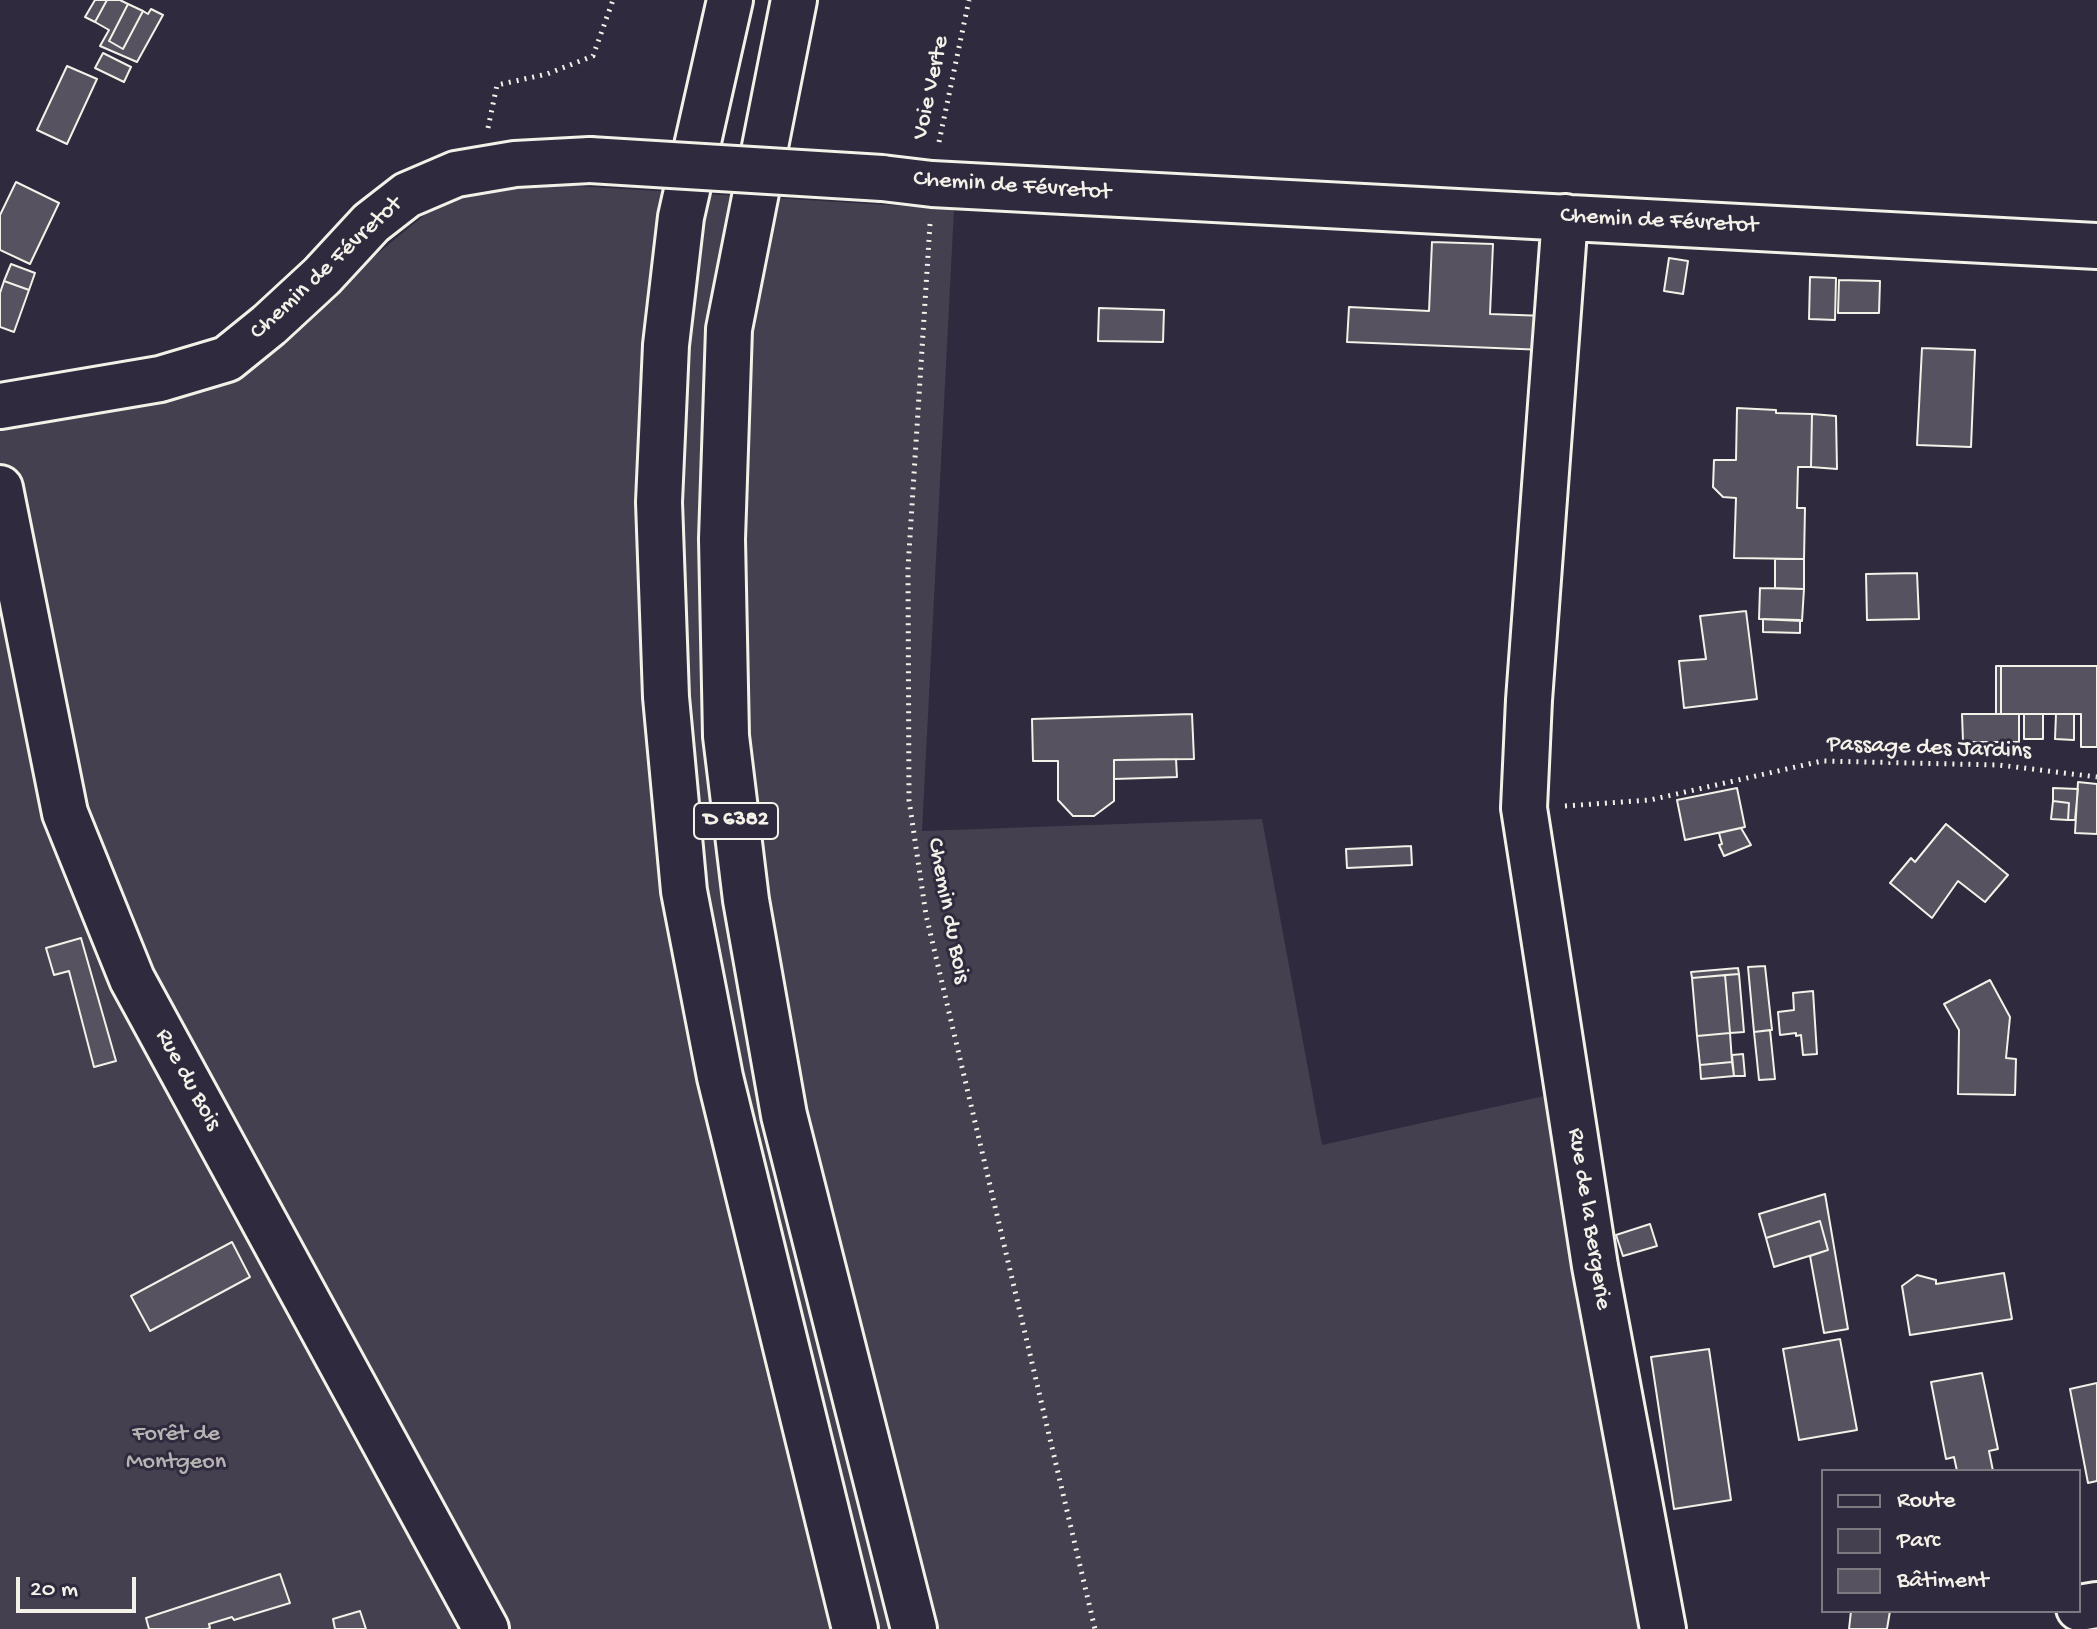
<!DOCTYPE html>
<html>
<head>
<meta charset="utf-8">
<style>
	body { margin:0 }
	#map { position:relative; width:2097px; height:1629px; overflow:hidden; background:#2f2a3d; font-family:"Gochi Hand",sans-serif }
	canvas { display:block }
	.legend { position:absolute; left:1821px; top:1469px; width:260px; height:144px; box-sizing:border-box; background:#2f2a3d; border:2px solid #7e7a81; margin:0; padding:10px 14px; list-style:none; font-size:24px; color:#f4f1e8 }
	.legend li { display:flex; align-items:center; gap:16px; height:40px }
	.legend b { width:40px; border:2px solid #7e7a81 }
	.scale { position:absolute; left:16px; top:1577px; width:120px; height:36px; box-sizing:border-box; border:4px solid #f4f1e8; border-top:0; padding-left:10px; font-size:24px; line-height:28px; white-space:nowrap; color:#f4f1e8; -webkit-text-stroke:6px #2f2a3d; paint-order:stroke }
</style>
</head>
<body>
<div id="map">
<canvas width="2097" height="1629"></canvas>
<ul class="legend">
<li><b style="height:10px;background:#2f2a3d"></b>Route</li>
<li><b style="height:22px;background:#454050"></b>Parc</li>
<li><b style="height:22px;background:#56525f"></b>Bâtiment</li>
</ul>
<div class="scale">20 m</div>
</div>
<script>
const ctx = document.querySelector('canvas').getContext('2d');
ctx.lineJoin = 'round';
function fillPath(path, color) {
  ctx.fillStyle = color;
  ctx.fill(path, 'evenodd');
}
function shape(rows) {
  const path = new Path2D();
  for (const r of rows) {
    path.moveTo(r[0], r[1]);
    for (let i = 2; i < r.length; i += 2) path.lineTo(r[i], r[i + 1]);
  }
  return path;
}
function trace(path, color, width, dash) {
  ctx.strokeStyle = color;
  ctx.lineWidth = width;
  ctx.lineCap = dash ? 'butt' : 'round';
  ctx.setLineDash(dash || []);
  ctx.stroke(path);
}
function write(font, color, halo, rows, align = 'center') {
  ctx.font = font + ' "Gochi Hand",sans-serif';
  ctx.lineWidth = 6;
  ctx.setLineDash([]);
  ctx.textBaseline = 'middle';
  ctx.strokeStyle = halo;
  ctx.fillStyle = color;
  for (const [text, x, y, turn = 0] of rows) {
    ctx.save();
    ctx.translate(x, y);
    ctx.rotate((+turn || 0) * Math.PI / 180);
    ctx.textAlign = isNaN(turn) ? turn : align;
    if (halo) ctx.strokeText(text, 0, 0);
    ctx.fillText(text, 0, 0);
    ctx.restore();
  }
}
const green = shape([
	[542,184,954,209,922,831,1262,819,1322,1145,1558,1093,1657,1629,0,1629,0,415,222,382,451,193]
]);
const building = shape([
	[95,0,107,0,95,22,85,17,95,0],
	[107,0,120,0,128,4,109,41,123,49,143,11,148,14,151,9,163,15,137,62,100,46,109,30,95,22,107,0],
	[128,4,143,11,123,49,109,41,128,4],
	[103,53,131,67,124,82,95,68,103,53],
	[67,66,97,79,67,144,37,130,67,66],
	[16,182,59,203,30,264,0,250,0,215,16,182],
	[1432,242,1493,244,1490,314,1546,316,1545,350,1347,342,1349,307,1429,311,1432,242],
	[1669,258,1688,261,1683,294,1664,291,1669,258],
	[11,264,35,273,29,290,4,281,11,264],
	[1810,277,1836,278,1835,320,1809,319,1810,277],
	[1839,280,1880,281,1879,313,1838,313,1839,280],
	[4,281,29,290,14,332,0,327,0,293,4,281],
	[1099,308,1164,310,1163,342,1098,341,1099,308],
	[1922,348,1975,350,1971,447,1917,445,1922,348],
	[1737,408,1776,410,1776,413,1812,414,1811,467,1798,467,1797,508,1805,508,1804,559,1734,558,1736,498,1723,497,1713,487,1714,460,1736,460,1737,408],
	[1812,414,1836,416,1837,469,1811,467,1812,414],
	[1775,559,1804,559,1804,589,1775,588,1775,559],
	[1917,573,1919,619,1867,620,1866,574,1917,573],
	[1760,588,1804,589,1802,621,1759,619,1760,588],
	[1746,611,1757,699,1684,708,1679,661,1706,659,1700,616,1746,611],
	[1763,619,1800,620,1800,633,1763,632,1763,619],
	[1996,666,2001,666,2001,714,1996,714,1996,666],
	[2001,666,2097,666,2097,747,2081,747,2081,714,2001,714,2001,666],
	[1192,714,1194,759,1114,760,1114,801,1094,816,1073,816,1058,800,1058,761,1033,761,1032,719,1192,714],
	[1962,714,2019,714,2019,742,1963,742,1962,714],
	[2024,714,2043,714,2043,739,2024,739,2024,714],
	[2056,714,2074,714,2074,740,2055,739,2056,714],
	[1176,759,1177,777,1114,779,1114,760,1176,759],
	[2078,782,2097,784,2097,834,2075,833,2078,782],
	[1737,788,1745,827,1685,840,1677,800,1737,788],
	[2053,788,2078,789,2075,820,2068,820,2069,803,2053,801,2053,788],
	[2053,801,2069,803,2068,820,2051,819,2053,801],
	[1946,824,2008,875,1985,902,1958,881,1932,918,1890,883,1911,858,1915,862,1946,824],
	[1741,828,1751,845,1724,856,1719,845,1722,844,1719,833,1741,828],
	[1411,846,1412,865,1347,868,1346,849,1411,846],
	[81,938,116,1061,94,1067,69,971,54,975,46,948,81,938],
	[1765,966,1772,1030,1754,1032,1748,967,1765,966],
	[1738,968,1739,974,1692,978,1691,972,1738,968],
	[1739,974,1744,1032,1730,1033,1725,975,1739,974],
	[1725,975,1730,1033,1697,1036,1692,978,1725,975],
	[1990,980,2010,1017,2006,1058,2016,1059,2015,1095,1958,1094,1959,1030,1944,1004,1990,980],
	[1813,991,1817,1054,1803,1055,1801,1035,1796,1036,1796,1033,1780,1035,1778,1012,1794,1010,1793,993,1813,991],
	[1770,1030,1775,1079,1759,1080,1754,1032,1770,1030],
	[1730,1033,1732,1062,1700,1065,1697,1036,1730,1033],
	[1743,1054,1745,1076,1734,1076,1732,1055,1743,1054],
	[1732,1062,1734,1076,1701,1079,1700,1065,1732,1062],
	[1825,1194,1848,1329,1824,1333,1810,1256,1828,1250,1820,1221,1766,1238,1759,1214,1825,1194],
	[1820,1221,1828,1250,1774,1267,1766,1238,1820,1221],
	[1650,1224,1657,1246,1623,1256,1616,1235,1650,1224],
	[232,1242,250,1277,150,1331,131,1296,232,1242],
	[2004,1273,2012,1319,1910,1335,1902,1286,1917,1275,1936,1280,1936,1284,2004,1273],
	[1840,1339,1857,1430,1799,1440,1783,1349,1840,1339],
	[1709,1349,1731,1500,1674,1509,1651,1357,1709,1349],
	[1982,1373,1998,1449,1989,1451,1993,1471,1957,1471,1954,1457,1946,1459,1931,1382,1982,1373],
	[2097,1383,2097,1481,2088,1483,2070,1389,2097,1383],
	[280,1574,290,1603,234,1620,232,1617,209,1624,210,1628,207,1629,149,1629,146,1618,280,1574],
	[360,1611,366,1629,335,1629,333,1619,360,1611],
	[1851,1611,1890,1611,1887,1629,1849,1629,1851,1611]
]);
const path = shape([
	[488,128,497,85,547,74,593,56,613,0],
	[939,142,969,0],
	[930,224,908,568,909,800,926,915,1095,1629],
	[1565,806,1650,800,1822,761,1999,765,2097,777]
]);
const minor = shape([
	[882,178,932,184,2097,246],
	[1565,217,1529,700,1524,808,1595,1266,1663,1629],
	[0,406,160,379,227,359,269,325,322,276,371,223,407,195,456,174,515,164,590,160],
	[0,488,65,813,132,979,486,1629],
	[2079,1608,2097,1605]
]);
const highway = shape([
	[730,0,681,217,666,345,659,502,666,697,684,891,720,1077,855,1629],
	[794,0,729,329,722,539,726,736,746,900,784,1115,914,1629]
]);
const minorBridge = shape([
	[590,160,882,178]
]);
const shields = [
	[736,821,84]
];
const shieldNames = [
	["D 6382",736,821]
];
const streetNames = [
	["Voie Verte",932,88,-78],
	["Chemin de Févretot",1012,187,4],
	["Chemin de Févretot",1659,222,3],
	["Chemin de Févretot",327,269,-43],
	["Passage des Jardins",1929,749,2],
	["Chemin du Bois",947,911,79],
	["Rue du Bois",187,1080,61],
	["Rue de la Bergerie",1588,1219,81]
];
const parkNames = [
	["Forêt de",176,1435],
	["Montgeon",176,1463]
];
fillPath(green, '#454050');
fillPath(building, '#56525f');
trace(building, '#f4f1e8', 2);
trace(minor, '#f4f1e8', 50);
trace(highway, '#f4f1e8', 50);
trace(path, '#f4f1e8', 5, [2, 6]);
trace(minor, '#2f2a3d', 44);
trace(highway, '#2f2a3d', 44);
trace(minorBridge, '#f4f1e8', 50, []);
trace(minorBridge, '#2f2a3d', 44);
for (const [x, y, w] of shields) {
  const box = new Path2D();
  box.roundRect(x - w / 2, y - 18, w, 36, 6);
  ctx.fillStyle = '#2f2a3d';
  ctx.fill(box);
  trace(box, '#f4f1e8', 2);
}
write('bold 22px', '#f4f1e8', null, shieldNames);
write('24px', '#f4f1e8', '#2f2a3d', streetNames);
write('24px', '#b7b3b3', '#2f2a3d', parkNames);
</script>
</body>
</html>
